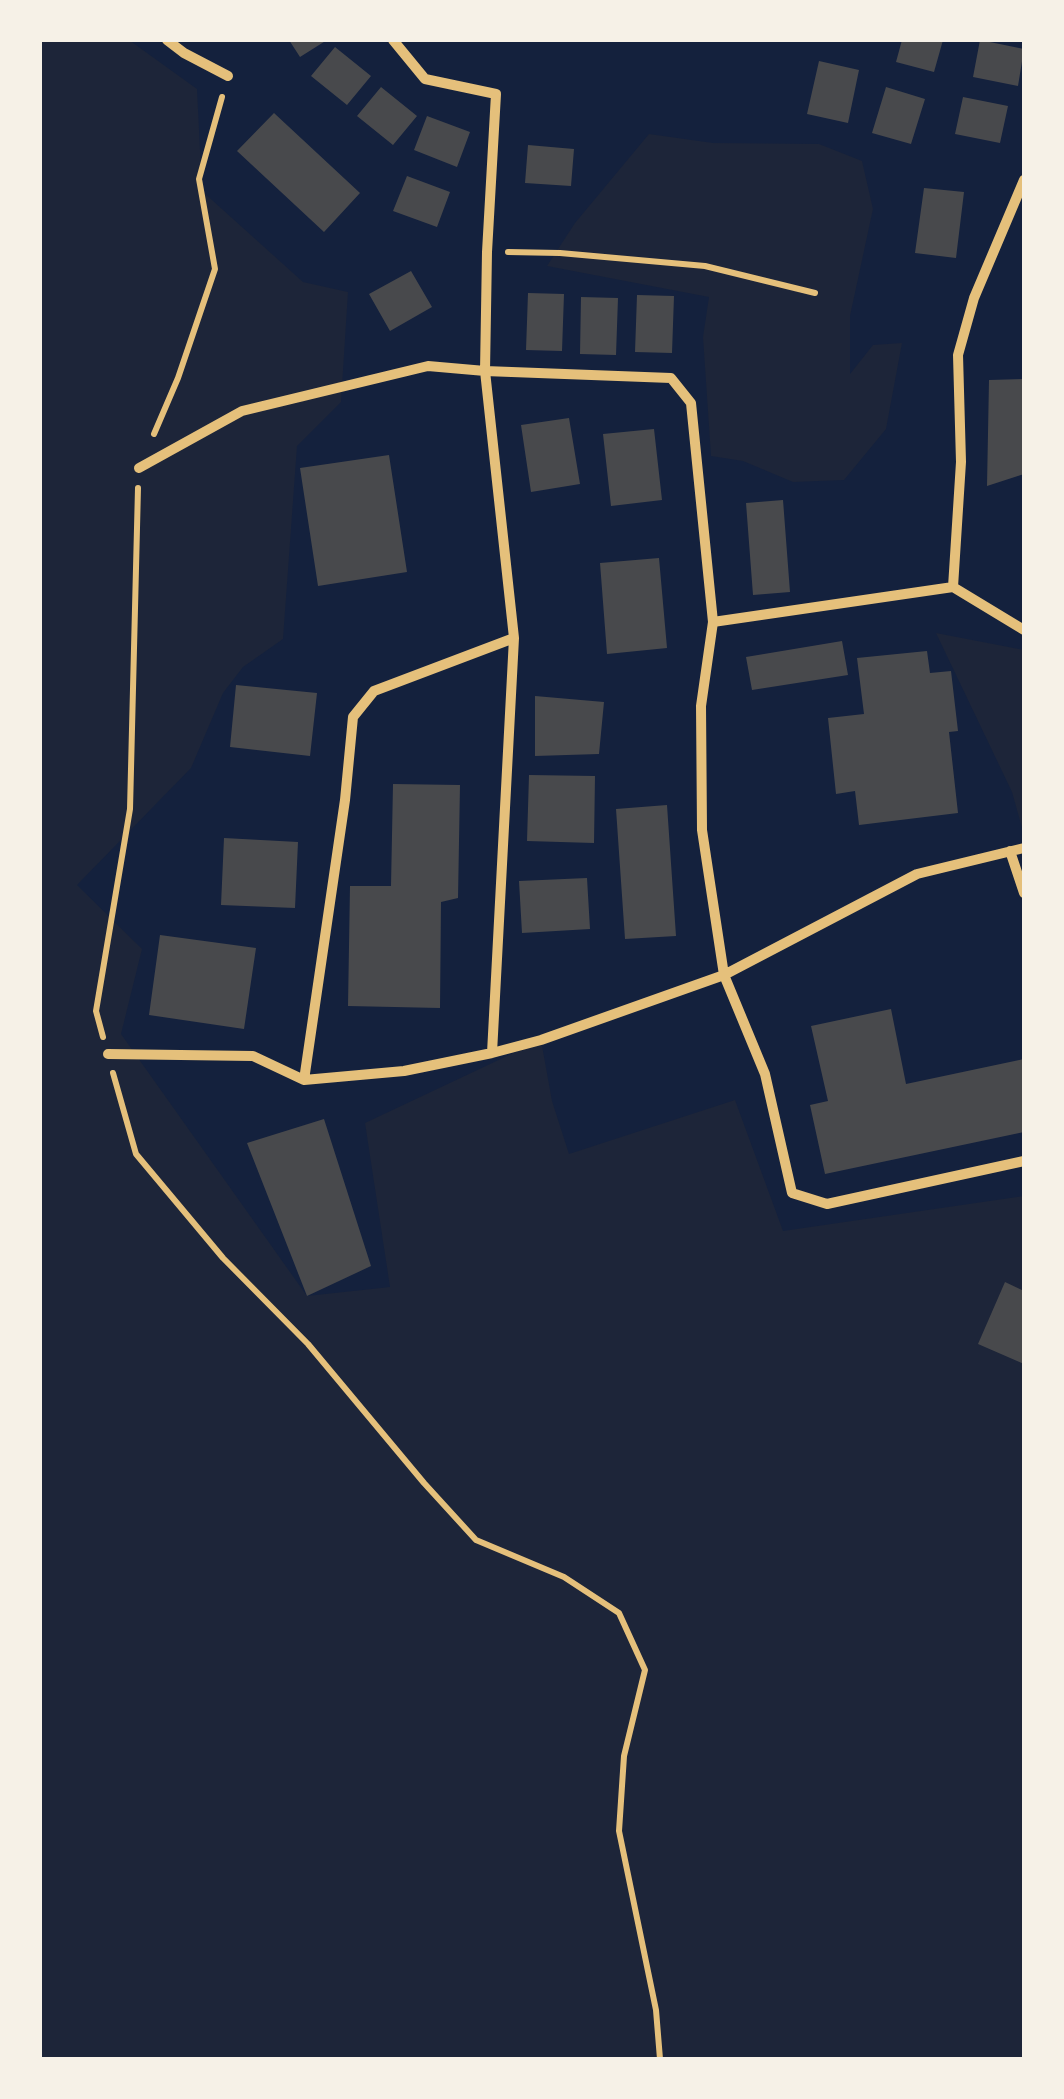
<!DOCTYPE html>
<html>
<head>
<meta charset="utf-8">
<style>
	body { margin:0 }
	#map { position:relative; width:1064px; height:2099px; overflow:hidden; background:#14213d; font-family:"Source Sans 3",sans-serif }
	canvas { display:block }
	.frame { position:absolute; inset:0; border:42px solid #f6f1e7; pointer-events:none }
</style>
</head>
<body>
<div id="map">
<canvas width="1064" height="2099"></canvas>
<div class="frame"></div>
</div>
<script>
const ctx = document.querySelector('canvas').getContext('2d');
ctx.lineJoin = 'round';
function fillPath(path, color) {
  ctx.fillStyle = color;
  ctx.fill(path, 'evenodd');
}
function shape(rows) {
  const path = new Path2D();
  for (const r of rows) {
    path.moveTo(r[0], r[1]);
    for (let i = 2; i < r.length; i += 2) path.lineTo(r[i], r[i + 1]);
  }
  return path;
}
function trace(path, color, width, dash) {
  ctx.strokeStyle = color;
  ctx.lineWidth = width;
  ctx.lineCap = dash ? 'butt' : 'round';
  ctx.setLineDash(dash || []);
  ctx.stroke(path);
}
const green = shape([
	[40,40,129,40,197,89,202,191,303,282,348,292,341,402,297,446,283,639,243,667,223,693,191,768,77,885,142,949,121,1034,307,1296,390,1287,365,1123,541,1040,552,1101,569,1154,735,1100,783,1231,1024,1196,1024,2059,40,2059],
	[649,134,713,143,819,144,862,161,873,209,850,316,850,374,873,345,902,343,886,429,844,480,793,482,743,461,711,456,703,337,709,297,547,266,575,223],
	[936,633,1024,650,1024,835,1012,792]
]);
const building = shape([
	[289,40,327,40,300,57],
	[902,40,943,40,934,72,896,62],
	[980,40,1024,49,1018,86,973,77],
	[335,47,371,76,347,105,311,76],
	[819,61,859,70,848,123,807,114],
	[381,87,417,116,393,145,357,116],
	[886,87,925,99,911,144,872,133],
	[963,97,1008,106,1000,143,955,134],
	[274,113,360,193,324,232,237,151],
	[427,116,470,132,457,167,414,150],
	[528,145,574,149,571,186,525,183],
	[407,176,450,192,437,227,393,211],
	[924,188,964,192,956,258,915,253],
	[411,271,432,307,390,331,369,294],
	[528,293,564,294,562,351,526,350],
	[637,295,674,296,672,353,635,352],
	[581,297,618,298,616,355,580,354],
	[1024,379,1024,474,987,486,989,380],
	[569,418,580,484,531,492,521,425],
	[654,429,662,500,611,506,603,434],
	[389,455,407,572,318,586,300,468],
	[783,500,790,592,753,595,746,503],
	[659,558,667,648,607,654,600,563],
	[842,641,848,675,752,690,746,657],
	[927,651,930,673,951,671,958,731,949,732,958,813,859,825,855,791,836,794,828,718,864,714,857,658],
	[236,685,317,693,310,756,230,747],
	[535,696,604,702,599,754,535,756],
	[529,775,595,776,594,843,527,841],
	[393,784,460,785,458,898,441,902,440,1008,348,1006,350,886,391,886],
	[667,805,676,936,625,939,616,809],
	[224,838,298,842,295,908,221,905],
	[587,878,590,929,522,933,519,881],
	[160,935,256,948,244,1029,149,1015],
	[891,1009,906,1084,1024,1059,1024,1132,825,1174,810,1105,828,1101,811,1026],
	[324,1119,371,1266,307,1296,247,1143],
	[1005,1282,1024,1291,1024,1364,978,1344]
]);
const path = shape([
	[508,252,560,253,705,266,815,293],
	[154,434,178,378,215,269,199,179,222,97],
	[103,1037,96,1011,130,809,138,488],
	[113,1073,136,1154,223,1258,308,1344,424,1483,476,1540,564,1577,619,1613,645,1670,624,1756,619,1831,656,2010,660,2059]
]);
const minor = shape([
	[167,40,184,53,228,76],
	[393,40,425,79,496,94,487,252,485,371,514,638,492,1053],
	[139,468,242,411,428,366,485,371,671,378,691,403,713,622,701,706,702,830,724,975,765,1074,792,1193,827,1204,1024,1161],
	[953,587,961,462,958,355,974,298,1024,180],
	[713,622,953,587,1024,630],
	[1010,851,1024,893],
	[108,1054,253,1056,304,1080,404,1071,492,1053,541,1040,724,975,917,874,1024,848],
	[304,1080,345,800,353,717,374,691,514,638]
]);
fillPath(green, '#1d2539');
fillPath(building, '#48494c');
trace(path, '#e5c07b', 6);
trace(minor, '#e5c07b', 10);
</script>
</body>
</html>
